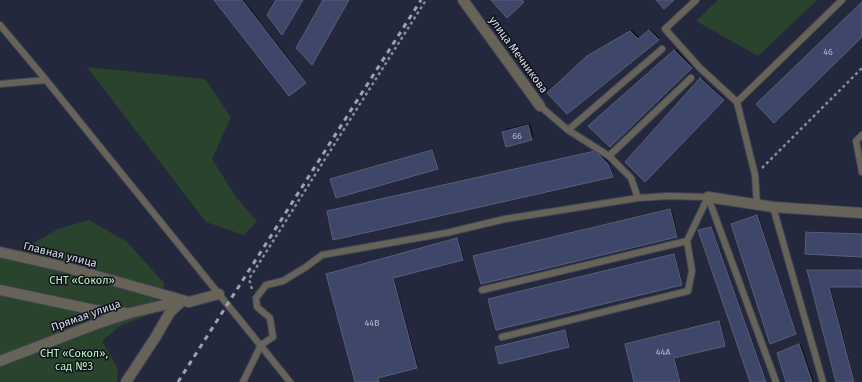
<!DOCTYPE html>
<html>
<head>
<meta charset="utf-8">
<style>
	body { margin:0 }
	canvas { display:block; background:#23283c }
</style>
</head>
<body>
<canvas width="862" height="382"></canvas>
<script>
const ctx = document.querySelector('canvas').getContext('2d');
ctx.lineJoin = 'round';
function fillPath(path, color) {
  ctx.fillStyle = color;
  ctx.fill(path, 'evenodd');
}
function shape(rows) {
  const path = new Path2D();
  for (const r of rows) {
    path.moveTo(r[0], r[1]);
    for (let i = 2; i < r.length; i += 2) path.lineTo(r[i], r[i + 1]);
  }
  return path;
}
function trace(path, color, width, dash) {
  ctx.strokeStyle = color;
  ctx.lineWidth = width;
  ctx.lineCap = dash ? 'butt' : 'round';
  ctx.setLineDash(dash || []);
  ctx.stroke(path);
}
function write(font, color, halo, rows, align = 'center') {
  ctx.font = font + ' "Fira Sans",sans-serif';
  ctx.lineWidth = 3;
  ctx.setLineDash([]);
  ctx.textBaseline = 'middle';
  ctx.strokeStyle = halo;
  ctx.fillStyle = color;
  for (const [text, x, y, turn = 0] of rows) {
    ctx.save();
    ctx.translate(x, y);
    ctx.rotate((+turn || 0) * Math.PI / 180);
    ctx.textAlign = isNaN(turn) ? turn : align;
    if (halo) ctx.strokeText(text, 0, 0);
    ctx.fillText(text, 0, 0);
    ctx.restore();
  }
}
const green = shape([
	[718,0,817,0,758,56,696,21],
	[87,67,205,79,231,117,212,159,236,197,257,221,244,235,206,222],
	[89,220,127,242,164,283,162,310,120,326,102,341,118,369,117,382,0,382,0,255,10,257,58,229]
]);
const shadow = shape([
	[216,0,244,0,306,81,289,95],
	[650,29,660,38,568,113,590,55,632,30,640,38],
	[676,49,692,66,610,146,589,126],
	[702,78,724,98,645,181,626,162],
	[530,123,534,136,531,139,503,132,506,129],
	[433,149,438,167,437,168,333,178],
	[597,150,609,162,613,175,612,177,330,211],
	[671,208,678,235,677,236,482,282,474,256,476,255],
	[758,214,796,332,795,333,732,224],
	[712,227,767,382,751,382,699,230],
	[808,231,862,234,862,256,807,233],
	[458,238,464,258,462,259,394,277,418,366,379,377,380,382,356,382,327,274],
	[675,254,682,282,681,284,491,298],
	[809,269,862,269,862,286,830,286,855,382,837,382],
	[720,321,725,344,724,345,675,357,681,382,635,382,626,345,627,343],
	[566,330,570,345,569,346,499,363,496,348,497,346],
	[801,344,814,382,787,382,780,352]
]);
const building = shape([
	[214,0,242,0,306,83,289,96,214,0],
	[276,0,303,0,282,35,267,15,276,0],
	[323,0,349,0,312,65,296,48,323,0],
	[491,0,522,0,524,2,507,18,491,0],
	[656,0,674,0,664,9,656,0],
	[862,2,862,37,774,123,756,104,862,2],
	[649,30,659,40,567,114,547,93,587,56,630,31,638,39,649,30],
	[674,50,692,68,610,147,588,126,674,50],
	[700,78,724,100,645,182,625,162,700,78],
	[528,125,532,140,506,147,502,132,528,125],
	[432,150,438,169,336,198,330,179,432,150],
	[595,151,608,164,613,177,333,240,327,211,595,151],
	[670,209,677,237,481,284,473,256,670,209],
	[757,215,796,334,770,344,731,224,757,215],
	[711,227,766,382,750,382,698,230,711,227],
	[806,232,862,234,862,257,805,254,806,232],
	[457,238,463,260,393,278,417,368,378,378,379,382,355,382,326,274,457,238],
	[674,254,682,285,496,330,488,299,674,254],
	[807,270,862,270,862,287,829,287,854,382,836,382,807,270],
	[719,321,725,346,674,358,680,382,634,382,625,344,719,321],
	[565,330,569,347,499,364,495,347,565,330],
	[799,344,812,382,786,382,777,353,799,344]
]);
const path = shape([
	[762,168,862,68],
	[252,289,249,279,426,0]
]);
const lane = shape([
	[696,0,665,29,700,68,737,102],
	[0,25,46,80,290,382],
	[0,84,46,80],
	[540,106,568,130,609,156],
	[568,130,662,49],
	[862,135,856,141,862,172],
	[708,197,776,382],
	[638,198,631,178,609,156,691,78],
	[757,205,755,175,737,102,842,0],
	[773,207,823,382],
	[482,290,687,241,708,197],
	[502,337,688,291,692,271,687,241],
	[243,382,261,345,273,337,270,318,257,307,256,298,266,285,283,281,306,267,322,255,446,233,505,219,638,198,668,196,708,197]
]);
const street = shape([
	[463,0,540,106],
	[708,197,773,207,862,213],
	[0,252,65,267,189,302,219,294],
	[0,290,95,310,126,313],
	[0,361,99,323,130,313,181,301],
	[126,382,155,338,170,312,181,302]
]);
const rail = shape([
	[178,382,421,0]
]);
const numberNames = [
	["46",828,52],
	["66",517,136],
	["44В",372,323],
	["44А",663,352]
];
const streetNames = [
	["улица Мечникова",518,55,54],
	["Главная улица",60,255,14],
	["Прямая улица",86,316,-20]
];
const parkNames = [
	["СНТ «Сокол»",82,281],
	["СНТ «Сокол»,",74,354],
	["сад №3",74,367]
];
fillPath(green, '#29432c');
fillPath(shadow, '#0007');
fillPath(building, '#3e476a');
trace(building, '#585f76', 1);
trace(lane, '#404558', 8);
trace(street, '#404558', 12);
trace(path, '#868a9a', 2.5, [3, 3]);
trace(lane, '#686358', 6);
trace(street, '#686358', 10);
trace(rail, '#9da1b1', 3, [5, 5]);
write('9px', '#b3b8cb', null, numberNames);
write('11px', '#dadeeb', '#0f111a', streetNames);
write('11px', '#bcf5c1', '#0f111a', parkNames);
</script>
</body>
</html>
